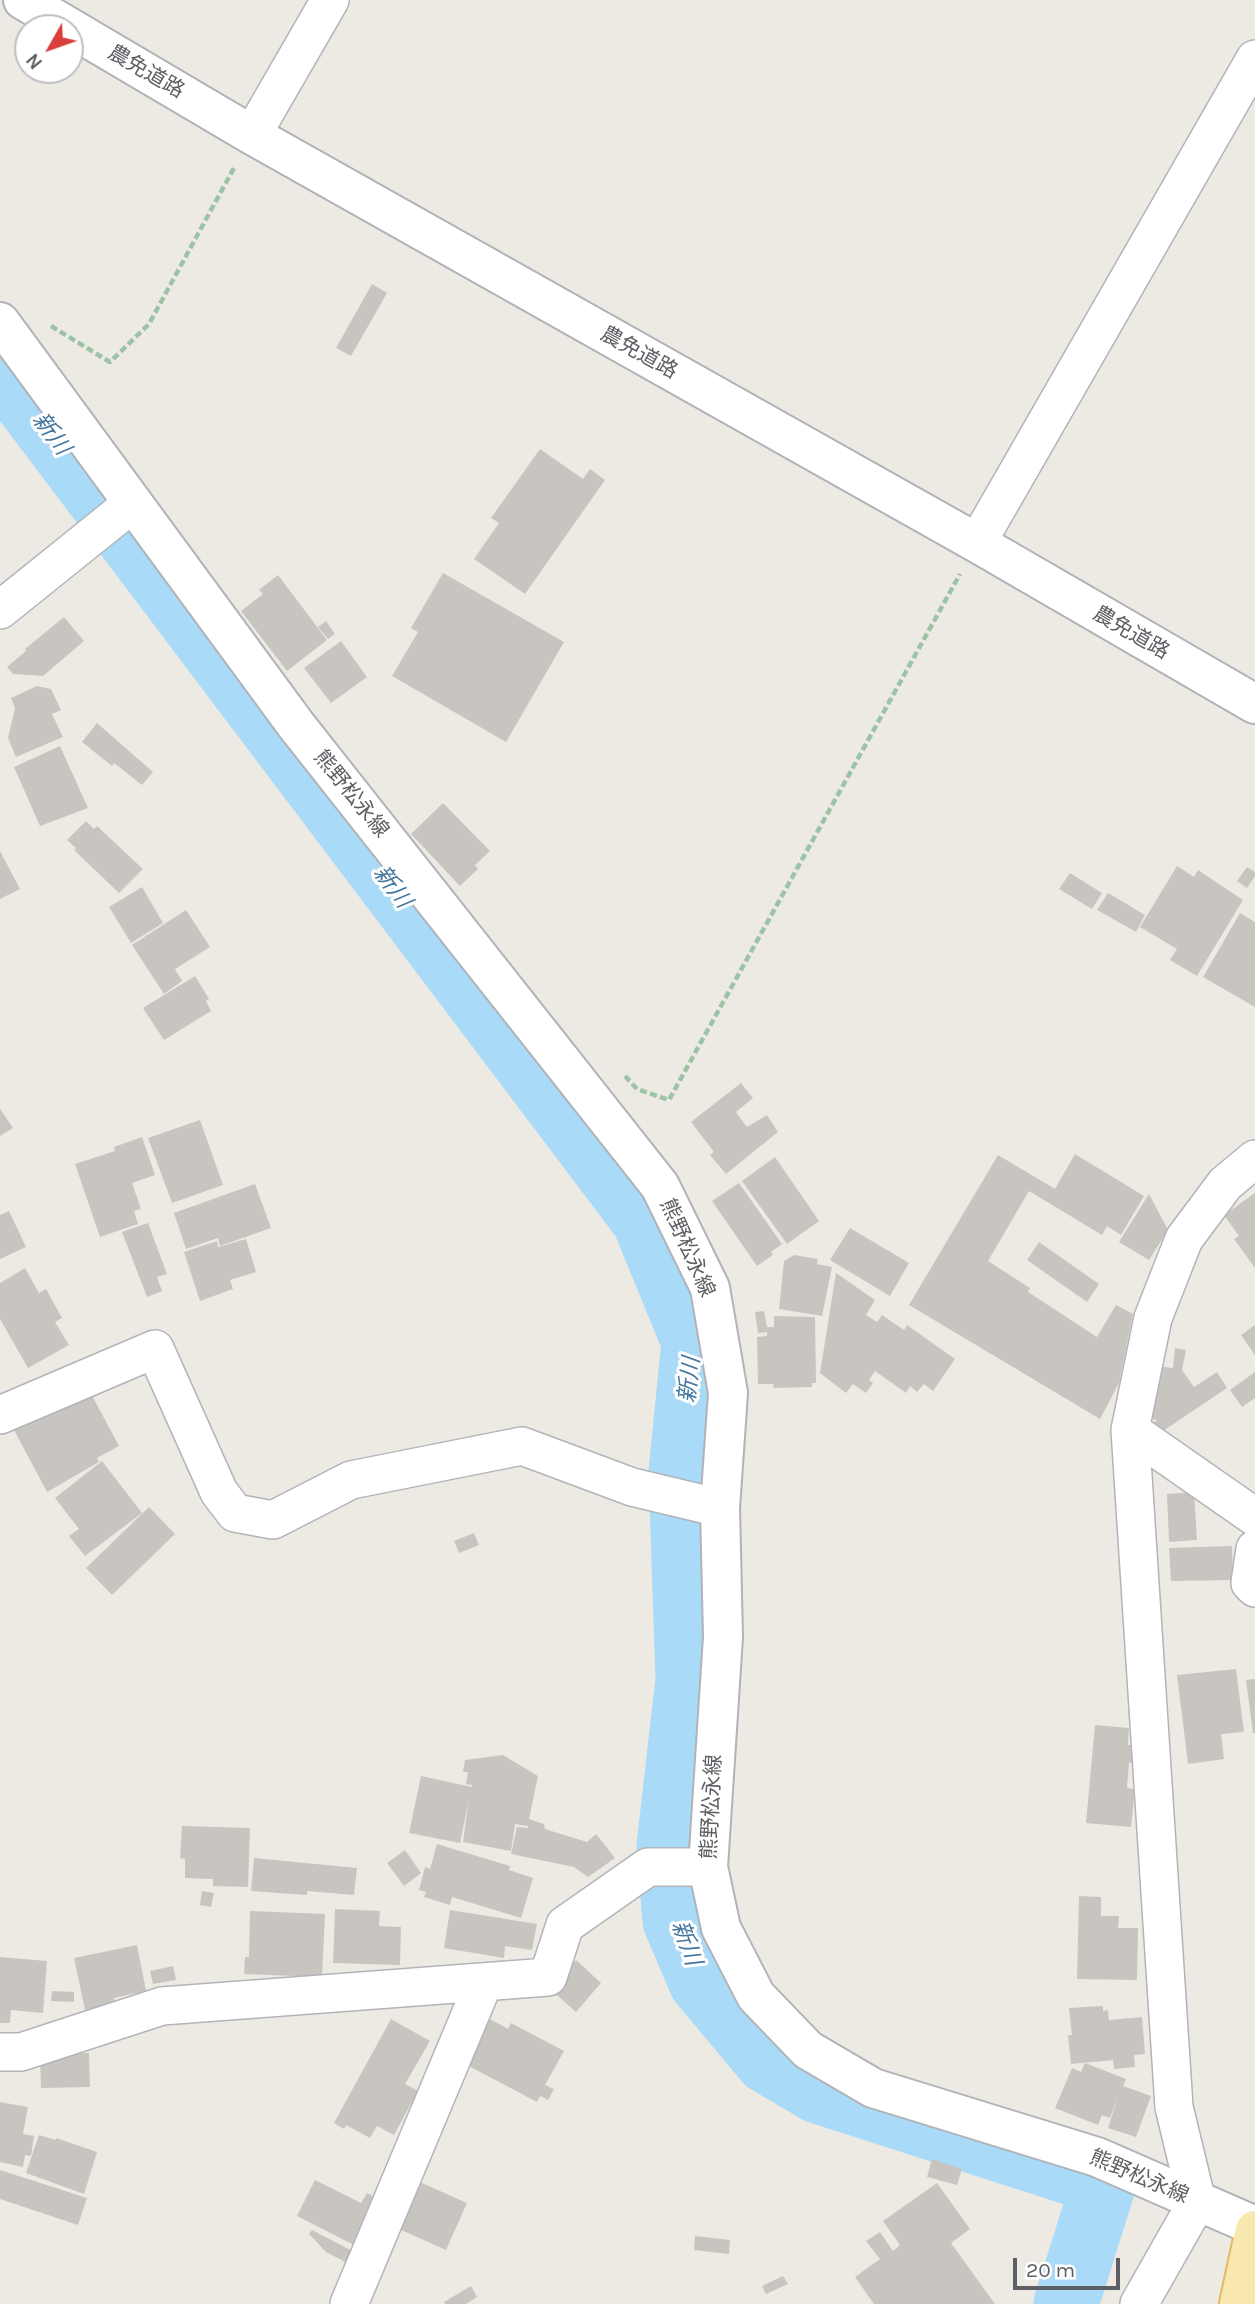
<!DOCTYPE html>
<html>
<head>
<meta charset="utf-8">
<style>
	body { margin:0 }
	#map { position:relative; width:1255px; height:2304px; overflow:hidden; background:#edeae4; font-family:Karla,sans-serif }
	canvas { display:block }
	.north { position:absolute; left:14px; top:14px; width:70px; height:70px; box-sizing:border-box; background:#fff; border:2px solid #bebfc1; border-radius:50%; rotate:230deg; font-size:19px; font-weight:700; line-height:28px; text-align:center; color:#5c5f63 }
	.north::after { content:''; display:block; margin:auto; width:24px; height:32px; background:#da3f3d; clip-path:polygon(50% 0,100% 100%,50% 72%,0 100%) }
	.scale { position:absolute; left:1013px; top:2258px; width:107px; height:32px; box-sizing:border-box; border:4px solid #5c5f63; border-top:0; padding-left:9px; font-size:21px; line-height:24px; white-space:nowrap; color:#5c5f63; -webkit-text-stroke:5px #fff; paint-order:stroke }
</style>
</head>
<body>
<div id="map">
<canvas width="1255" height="2304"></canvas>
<div class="north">N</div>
<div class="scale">20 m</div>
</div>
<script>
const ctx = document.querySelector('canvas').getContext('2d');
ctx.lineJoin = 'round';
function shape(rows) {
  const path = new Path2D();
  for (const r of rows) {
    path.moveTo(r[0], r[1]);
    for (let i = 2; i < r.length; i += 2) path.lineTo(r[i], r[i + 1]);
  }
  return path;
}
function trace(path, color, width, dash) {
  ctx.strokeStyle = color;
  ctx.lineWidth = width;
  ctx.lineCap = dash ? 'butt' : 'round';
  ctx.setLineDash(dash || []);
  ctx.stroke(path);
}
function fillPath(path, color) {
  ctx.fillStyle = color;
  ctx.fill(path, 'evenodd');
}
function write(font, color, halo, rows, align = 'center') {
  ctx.font = font + ' Karla,"Noto Sans JP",sans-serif';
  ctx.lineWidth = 6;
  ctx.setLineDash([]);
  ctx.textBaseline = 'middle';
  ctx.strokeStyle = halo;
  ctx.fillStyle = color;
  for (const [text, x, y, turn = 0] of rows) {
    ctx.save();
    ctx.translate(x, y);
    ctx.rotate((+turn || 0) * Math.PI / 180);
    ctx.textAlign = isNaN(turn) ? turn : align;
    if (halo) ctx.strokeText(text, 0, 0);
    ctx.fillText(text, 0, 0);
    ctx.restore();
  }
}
const river = shape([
	[0,367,644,1220,694,1342,681,1472,688,1680,669,1846,675,1921,701,1982,767,2061,818,2091,1104,2183,1066,2304]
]);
const building = shape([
	[372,284,387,293,351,356,336,348],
	[540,449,583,479,590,469,605,480,525,594,474,559,499,523,491,518],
	[443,573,564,642,506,742,392,676,418,632,411,628],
	[278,575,327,640,287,671,241,611,263,594,259,590],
	[64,617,84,641,43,676,13,674,7,667,26,651,25,649],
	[326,621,335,634,328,639,318,627],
	[341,641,367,677,331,703,304,668],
	[37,686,51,689,61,710,52,714,63,737,16,757,8,738,15,708,11,698],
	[97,723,153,772,142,785,114,763,112,766,82,742],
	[60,746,88,808,40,826,14,767],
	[443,803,490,851,475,865,478,869,460,886,411,834],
	[86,821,94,829,97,826,143,869,119,893,74,850,76,848,67,840],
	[0,851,20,889,0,899],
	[1177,866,1194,877,1198,870,1243,900,1197,976,1170,960,1177,949,1140,927],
	[1247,867,1255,872,1255,876,1247,888,1237,881],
	[1070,873,1102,893,1092,909,1059,889],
	[142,887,163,923,131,943,109,907],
	[1108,893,1145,915,1136,932,1097,910],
	[186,910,210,947,175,969,182,981,164,994,132,945],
	[1240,913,1255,922,1255,1007,1203,977],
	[195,976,209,999,206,1001,211,1011,164,1040,143,1008],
	[741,1083,753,1098,736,1112,747,1127,767,1115,778,1132,726,1174,710,1155,714,1152,691,1122],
	[0,1109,13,1128,0,1136],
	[200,1120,223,1185,172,1203,148,1138],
	[142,1137,155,1175,132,1183,141,1209,134,1211,138,1224,100,1237,75,1164,115,1151,114,1147],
	[1075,1154,1144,1196,1121,1235,1107,1226,1102,1235,1029,1191,988,1261,1030,1288,1028,1292,1097,1337,1116,1305,1133,1314,1119,1383,1100,1419,909,1305,998,1155,1055,1189],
	[775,1157,819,1221,787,1244,742,1181],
	[739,1183,782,1244,771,1252,773,1255,757,1266,712,1201],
	[255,1184,271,1228,220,1246,218,1238,186,1249,174,1213],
	[1255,1193,1255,1268,1234,1239,1239,1236,1224,1215],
	[1149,1194,1168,1230,1149,1260,1119,1242],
	[9,1211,26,1247,0,1259,0,1215],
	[148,1223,167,1274,157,1277,162,1291,147,1297,122,1232],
	[850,1228,909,1263,890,1296,830,1260],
	[246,1239,256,1272,230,1280,233,1289,200,1301,184,1252,217,1241,218,1247,215,1248],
	[1039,1242,1099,1284,1087,1302,1027,1260],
	[794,1255,818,1259,817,1264,832,1267,822,1316,779,1309,784,1261],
	[25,1268,39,1293,46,1289,62,1318,55,1322,69,1345,28,1368,0,1319,0,1283],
	[836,1273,875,1300,866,1315,877,1322,882,1315,904,1330,907,1325,955,1359,933,1391,924,1384,917,1392,910,1386,906,1393,875,1371,869,1380,873,1383,866,1393,853,1384,846,1393,820,1373],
	[764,1311,767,1327,774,1327,774,1316,815,1317,816,1383,812,1383,812,1387,774,1388,773,1384,758,1384,757,1337,767,1336,767,1332,758,1333,755,1312],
	[1255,1325,1255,1355,1241,1335],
	[1175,1348,1186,1350,1182,1370,1194,1387,1217,1372,1227,1388,1163,1431,1153,1423,1157,1420,1151,1419,1156,1366,1173,1368],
	[1255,1372,1255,1398,1242,1407,1230,1390],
	[88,1388,119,1446,97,1458,99,1462,47,1492,13,1428],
	[102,1461,142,1513,85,1556,69,1536,79,1529,55,1498],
	[1194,1492,1197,1540,1169,1542,1167,1494],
	[149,1507,175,1534,112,1595,86,1568],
	[474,1533,479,1545,459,1553,454,1541],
	[1232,1546,1233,1580,1171,1581,1169,1548],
	[1236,1669,1244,1732,1221,1734,1224,1759,1188,1764,1177,1675],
	[1255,1679,1255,1733,1253,1733,1246,1680],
	[1095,1725,1129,1728,1128,1745,1134,1745,1132,1763,1129,1763,1127,1788,1135,1789,1131,1827,1086,1823],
	[503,1755,538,1776,529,1819,544,1824,545,1829,587,1842,596,1834,615,1858,588,1877,574,1867,511,1854,517,1827,528,1828,528,1826,515,1824,511,1851,463,1842,469,1799,460,1843,409,1833,421,1776,472,1787,472,1785,466,1784,468,1772,463,1772,465,1760],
	[182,1826,250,1828,248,1887,213,1886,213,1879,185,1878,185,1859,180,1858],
	[437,1844,510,1866,509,1870,533,1878,521,1918,452,1897,450,1905,424,1897,426,1892,419,1890,425,1867,430,1869],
	[405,1850,421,1873,404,1886,387,1863],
	[254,1858,357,1868,354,1895,307,1891,307,1895,251,1891],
	[202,1891,214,1893,211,1907,200,1905],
	[1079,1896,1101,1897,1101,1916,1119,1916,1118,1928,1138,1928,1137,1980,1077,1979],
	[335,1909,380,1911,379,1926,401,1927,400,1965,333,1963],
	[450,1910,537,1924,532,1950,505,1946,504,1958,444,1948],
	[250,1911,325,1914,322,1977,244,1974,245,1957,249,1957],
	[137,1945,146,1991,114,1998,115,2003,85,2010,74,1958],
	[0,1957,47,1961,43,2013,11,2010,10,2023,0,2023],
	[576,1960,601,1983,576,2012,550,1989],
	[173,1966,176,1980,153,1984,150,1971],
	[52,1991,74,1992,74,2002,51,2001],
	[1103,2006,1103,2011,1108,2010,1109,2020,1142,2017,1145,2054,1134,2055,1135,2067,1114,2069,1113,2060,1071,2064,1068,2035,1072,2035,1069,2008],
	[488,2018,508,2029,511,2023,564,2051,545,2085,554,2089,548,2100,540,2096,537,2102,465,2064],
	[391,2019,430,2041,405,2084,418,2091,394,2135,377,2126,370,2138,346,2125,344,2129,334,2123],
	[89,2053,90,2087,41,2088,40,2054],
	[1085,2063,1126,2079,1123,2086,1151,2096,1136,2137,1108,2128,1118,2097,1110,2118,1102,2115,1098,2125,1055,2108,1072,2068,1081,2072],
	[0,2102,28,2107,23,2134,34,2136,31,2156,25,2155,23,2167,0,2162],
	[39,2135,56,2140,56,2138,97,2152,84,2194,26,2173],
	[932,2159,962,2169,957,2185,927,2177],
	[0,2170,87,2198,78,2225,0,2199],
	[413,2179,467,2203,446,2250,392,2226],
	[315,2180,361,2203,367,2193,386,2203,362,2249,297,2216],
	[937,2183,970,2229,951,2243,995,2304,874,2304,855,2277,880,2259,866,2241,880,2232,893,2251,900,2245,883,2221],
	[312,2230,360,2255,355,2267,326,2252,309,2234],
	[695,2236,730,2240,729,2254,694,2250],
	[783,2276,788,2284,766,2294,762,2286],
	[471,2286,477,2297,466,2304,445,2304,444,2302]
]);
const path = shape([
	[51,326,110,362,149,324,235,166],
	[625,1076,637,1089,669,1100,960,574]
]);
const street = shape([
	[252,135,330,0],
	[977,543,1255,59],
	[0,610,133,503],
	[0,1415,155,1349,219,1492,235,1513,273,1520,351,1480,522,1446,632,1487,720,1508],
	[1130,1430,1255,1517],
	[1255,1549,1250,1583,1255,1588],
	[0,2052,21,2052,162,2006,548,1977,565,1925,648,1867,708,1867],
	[349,2304,484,1982],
	[1139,2304,1197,2202,1174,2107,1130,1430,1153,1318,1184,1239,1225,1184,1255,1159]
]);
const secondary = shape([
	[23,0,252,135,977,543,1255,704],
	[0,322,296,725,660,1186,710,1288,728,1393,720,1508,723,1637,708,1867,721,1928,756,1996,808,2050,873,2088,1097,2157,1255,2226]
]);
const primary = shape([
	[1239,2304,1255,2230]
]);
const streetNames = [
	["農免道路",146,72,30],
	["農免道路",639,353,29],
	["農免道路",1131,633,30],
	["熊野松永線",351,794,51],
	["熊野松永線",687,1248,66],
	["熊野松永線",712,1807,-87],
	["熊野松永線",1139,2177,23]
];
const waterNames = [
	["新川",51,434,53],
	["新川",392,887,53],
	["新川",690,1380,-84],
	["新川",686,1943,70]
];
trace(river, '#a9daf7', 65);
fillPath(building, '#c8c5c0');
trace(street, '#b1b4b8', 40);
trace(secondary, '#b0b3b7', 42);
trace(primary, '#e5b965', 42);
trace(path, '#9cc3a4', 4.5, [7, 3.5]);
trace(street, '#fff', 37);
trace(secondary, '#fff', 38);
trace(primary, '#f8e7ae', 38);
write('21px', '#5c5f63', '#fff', streetNames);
write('italic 23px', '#45779f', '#fff', waterNames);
</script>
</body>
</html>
